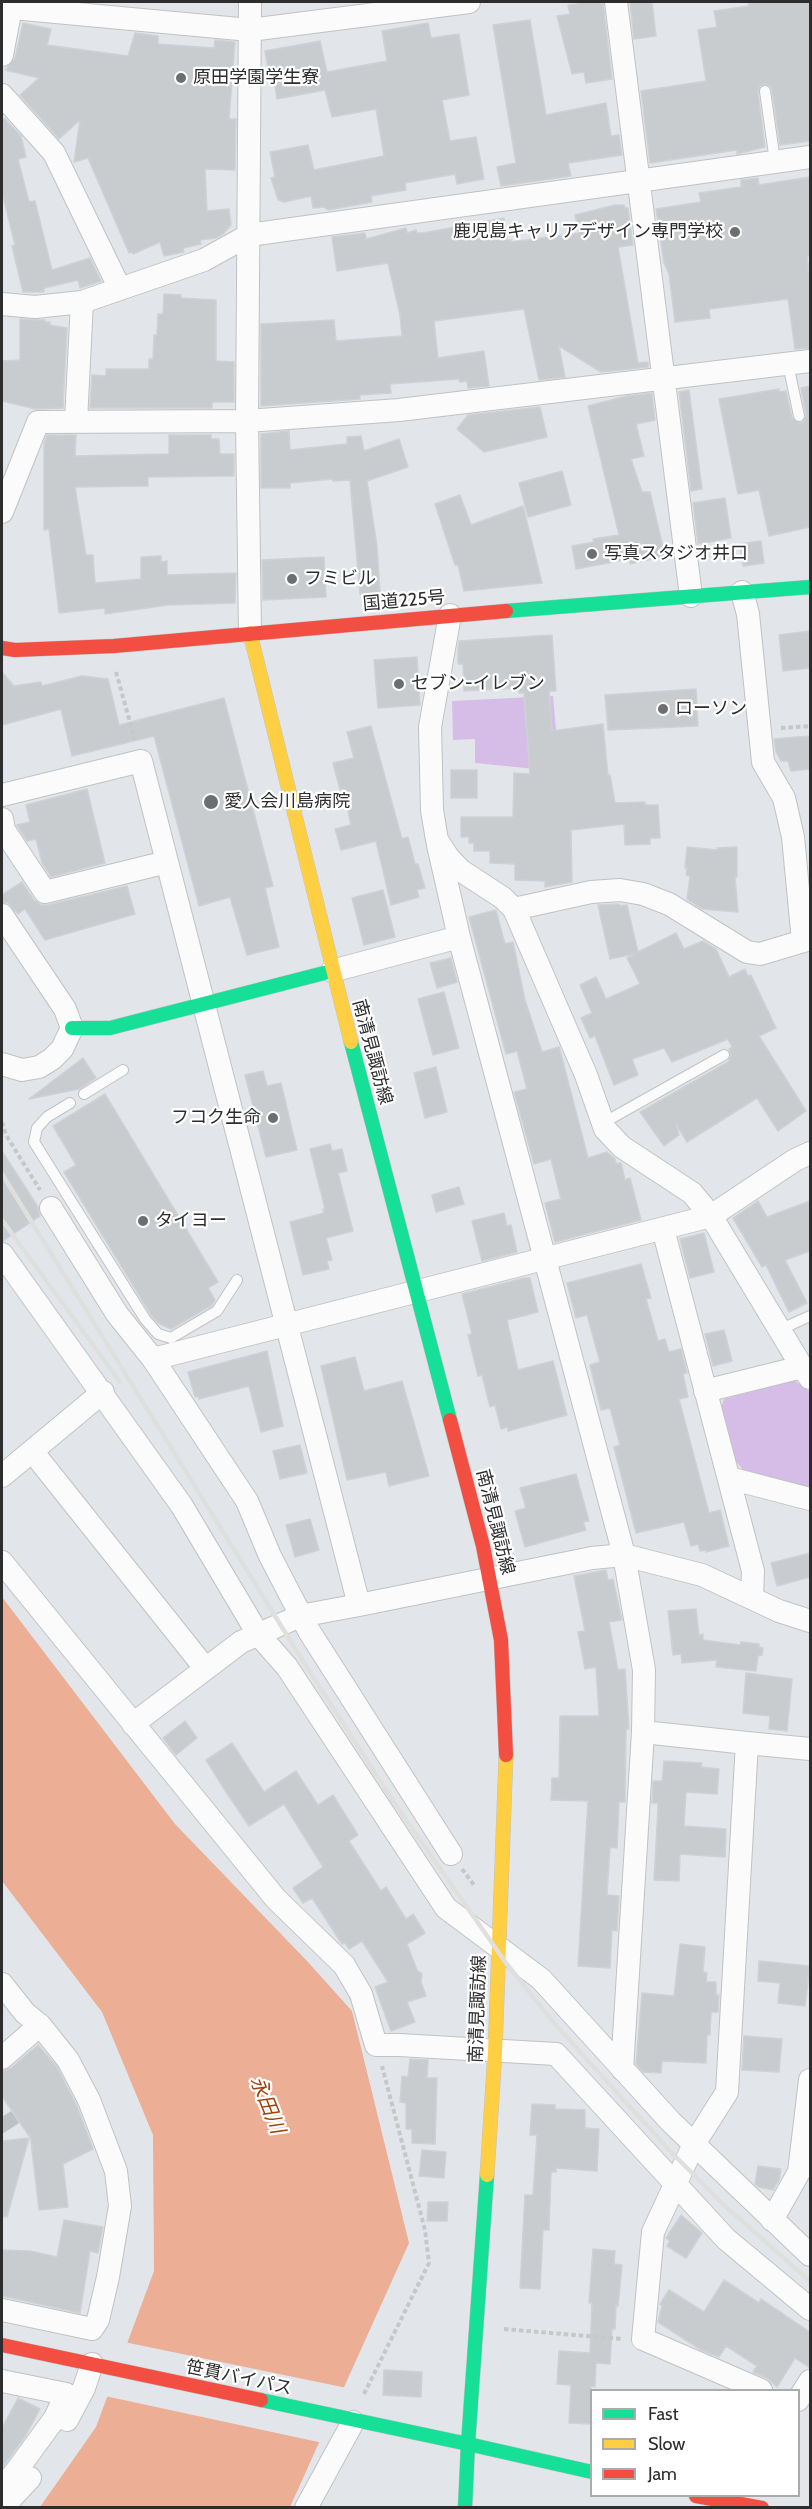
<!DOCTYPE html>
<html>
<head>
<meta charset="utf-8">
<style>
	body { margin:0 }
	#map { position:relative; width:812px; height:2509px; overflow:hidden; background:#e2e6ea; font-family:Cabin,sans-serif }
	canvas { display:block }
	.frame { position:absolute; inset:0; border:3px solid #2d2d2d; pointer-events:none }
	.legend { position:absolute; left:590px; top:2389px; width:210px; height:108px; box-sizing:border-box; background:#fff; border:2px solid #ababab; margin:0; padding:8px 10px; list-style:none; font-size:18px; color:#2d2d2d }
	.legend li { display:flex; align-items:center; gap:12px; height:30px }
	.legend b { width:30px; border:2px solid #ababab }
</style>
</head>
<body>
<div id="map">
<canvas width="812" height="2509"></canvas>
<div class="frame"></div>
<ul class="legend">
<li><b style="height:8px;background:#16e098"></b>Fast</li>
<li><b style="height:8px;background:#ffcf43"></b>Slow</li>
<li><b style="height:8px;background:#f24e42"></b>Jam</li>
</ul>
</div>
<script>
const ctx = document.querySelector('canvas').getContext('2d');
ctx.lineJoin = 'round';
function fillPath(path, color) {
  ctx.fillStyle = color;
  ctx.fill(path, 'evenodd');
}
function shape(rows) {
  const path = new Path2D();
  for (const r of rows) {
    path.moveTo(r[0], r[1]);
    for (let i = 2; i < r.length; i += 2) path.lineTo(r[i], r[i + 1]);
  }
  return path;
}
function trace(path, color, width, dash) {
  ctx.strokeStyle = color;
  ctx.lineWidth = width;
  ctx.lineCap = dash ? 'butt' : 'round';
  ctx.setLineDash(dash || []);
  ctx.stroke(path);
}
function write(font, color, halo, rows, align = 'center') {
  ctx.font = font + ' Cabin,"Noto Sans JP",sans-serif';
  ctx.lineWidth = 4.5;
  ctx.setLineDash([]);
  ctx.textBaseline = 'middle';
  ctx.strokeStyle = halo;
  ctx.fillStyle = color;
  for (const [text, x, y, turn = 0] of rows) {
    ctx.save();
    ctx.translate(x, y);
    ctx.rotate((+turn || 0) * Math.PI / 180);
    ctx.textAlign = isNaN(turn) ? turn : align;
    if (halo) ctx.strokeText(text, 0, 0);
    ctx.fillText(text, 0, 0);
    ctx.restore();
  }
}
const green = shape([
	[553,696,559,763,535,769,475,763,475,739,453,740,452,701],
	[794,1380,810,1392,810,1489,744,1471,734,1459,721,1408,724,1399]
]);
const water = shape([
	[2,1597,175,1824,307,1961,352,2011,409,2243,290,2507,40,2507,96,2427,154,2271,153,2135,102,2012,2,1881]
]);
const pier = shape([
	[124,2342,347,2388,323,2443,105,2396]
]);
const building = shape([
	[576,2,603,2,612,79,586,83,584,72,572,74,557,16,570,14,568,5,577,4,576,2],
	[630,2,652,2,656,36,634,39,630,2],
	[748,2,810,2,810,141,780,145,772,90,770,86,765,84,760,86,758,92,765,147,737,154,737,150,650,163,641,91,706,81,698,30,717,27,714,11,749,6,748,2],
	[530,20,546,115,606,103,611,136,619,135,622,155,568,163,571,176,501,186,497,167,516,163,493,25,530,20],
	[23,23,51,29,47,45,128,56,135,33,158,36,158,44,214,48,215,40,235,42,229,119,236,119,235,170,205,169,207,211,229,209,231,225,223,234,216,238,200,240,201,244,183,248,184,252,164,256,160,242,133,254,132,252,129,253,88,158,74,162,80,120,59,139,20,95,39,78,5,70,15,58,23,23],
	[428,23,431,38,459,34,469,95,442,100,450,141,476,137,484,179,457,184,455,174,405,183,406,190,371,196,372,202,328,210,324,207,313,208,311,196,284,202,278,200,271,178,275,177,270,152,308,145,314,170,384,156,376,109,332,117,325,90,277,99,274,79,270,80,265,51,320,41,327,72,387,61,382,31,428,23],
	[2,119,5,119,21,136,26,157,18,159,29,202,35,201,52,270,90,258,101,281,80,288,78,280,44,288,44,292,23,292,12,246,15,245,2,192,2,119],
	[810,177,810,256,807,256,810,280,810,348,795,349,788,299,709,309,710,318,675,322,669,274,664,263,656,209,701,202,699,193,741,187,741,180,758,178,759,185,810,177],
	[615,205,624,205,625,208,628,208,633,245,618,247,638,363,648,362,648,367,601,372,559,346,565,377,539,380,524,309,434,321,438,358,484,351,489,386,468,388,467,381,460,382,459,379,390,384,391,393,360,395,360,399,261,406,261,324,334,320,336,341,402,336,400,315,388,263,337,271,332,237,365,233,366,239,406,228,407,233,416,230,417,233,423,233,504,218,507,240,511,240,511,242,579,233,575,215,615,205],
	[164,294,181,295,181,298,216,300,216,361,234,362,234,402,212,402,212,408,90,408,92,375,106,376,106,369,149,369,149,359,153,359,154,335,157,335,158,314,163,314,164,294],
	[20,319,45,320,45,322,50,322,50,325,67,328,63,408,36,409,2,401,2,361,20,360,20,319],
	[810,386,810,527,769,536,759,490,738,494,719,399,779,389,779,392,786,391,792,418,800,423,804,421,806,415,801,388,810,386],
	[689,390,702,489,691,491,679,392,689,390],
	[652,393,655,420,636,424,644,456,631,459,642,492,650,492,665,556,630,564,629,559,576,569,572,546,594,542,593,539,619,535,588,406,627,396,652,393],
	[540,407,547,437,484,452,457,429,468,415,540,407],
	[289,431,290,450,347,444,347,437,361,436,364,451,399,439,408,467,367,481,377,546,380,592,360,594,350,480,333,481,333,479,290,483,290,488,261,488,261,434,289,431],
	[47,435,76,435,75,456,169,454,169,435,211,435,211,439,219,439,220,454,234,454,234,476,148,477,148,486,75,487,86,555,93,555,95,583,141,579,141,557,161,556,161,562,167,561,167,575,236,573,235,603,168,605,105,614,105,608,59,613,49,529,44,530,44,443,47,435],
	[562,471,571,505,528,517,519,483,562,471],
	[460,495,471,525,523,506,542,583,464,591,458,565,455,565,435,504,460,495],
	[725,498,731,538,698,544,693,503,725,498],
	[761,541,764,563,743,566,740,544,761,541],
	[324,557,326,597,263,600,262,560,324,557],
	[810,631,810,668,783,671,779,635,810,631],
	[552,635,556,691,549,691,552,731,603,724,608,776,610,775,615,803,645,802,645,805,658,805,660,838,650,838,650,844,625,845,624,824,571,830,572,882,545,887,545,881,515,880,515,864,490,863,490,851,474,851,474,843,469,843,469,837,461,837,461,817,513,817,514,773,530,774,524,693,519,693,519,688,464,691,463,664,458,664,458,649,459,641,552,635],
	[417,657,420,705,378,708,374,660,417,657],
	[2,672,14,686,41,682,42,686,82,676,108,679,119,725,224,698,273,886,265,888,279,947,247,955,230,897,199,906,154,736,72,756,61,709,2,725,2,672],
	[696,689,698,726,608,730,605,695,696,689],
	[371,726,402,839,408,837,415,864,418,864,425,888,417,890,419,897,391,905,376,841,341,850,335,829,351,825,343,789,340,790,333,763,354,758,347,732,371,726],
	[810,736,810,769,791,771,788,761,781,761,776,752,774,739,810,736],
	[451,770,477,770,477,798,451,798,451,770],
	[87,789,105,863,51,877,42,863,36,839,27,841,17,825,30,822,26,805,87,789],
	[687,847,717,850,717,848,737,847,737,877,735,877,738,912,702,909,687,899,690,876,686,875,687,868,685,868,687,847],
	[22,882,34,900,41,905,48,905,127,886,135,914,45,940,25,909,18,914,8,903,2,902,2,895,22,882],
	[383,890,395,937,364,945,352,898,383,890],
	[619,904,620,906,627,905,638,952,676,933,684,949,703,941,716,949,729,977,745,969,748,976,751,975,776,1028,759,1036,806,1111,778,1131,757,1098,687,1142,676,1124,679,1135,664,1146,640,1112,728,1062,731,1056,729,1049,732,1047,728,1039,672,1062,664,1048,632,1059,638,1075,614,1085,595,1036,590,1038,581,1018,592,1013,580,985,596,977,606,999,640,984,627,958,634,954,610,959,598,905,619,904],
	[496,910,505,944,513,942,525,1000,542,1052,559,1047,560,1050,588,1158,607,1152,615,1159,616,1164,621,1163,625,1180,630,1178,641,1220,555,1242,545,1203,561,1199,551,1159,534,1164,514,1092,527,1089,517,1051,506,1054,469,917,496,910],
	[451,958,457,982,437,988,430,963,451,958],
	[444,992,459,1048,433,1055,418,999,444,992],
	[83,1058,96,1078,79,1089,29,1099,83,1058],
	[436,1067,447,1112,425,1118,414,1073,436,1067],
	[263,1071,267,1086,281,1083,297,1150,266,1157,245,1075,263,1071],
	[105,1094,218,1282,208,1288,215,1300,212,1305,171,1329,158,1323,151,1315,64,1172,76,1165,53,1126,105,1094],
	[330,1144,332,1151,342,1149,347,1171,338,1173,353,1231,326,1238,332,1260,327,1261,329,1269,303,1275,290,1222,324,1213,323,1209,325,1209,310,1149,330,1144],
	[2,1151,38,1207,40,1216,3,1241,2,1151],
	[459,1187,464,1204,436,1212,432,1195,459,1187],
	[758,1201,767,1217,810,1201,810,1251,785,1260,807,1303,789,1312,766,1265,762,1267,733,1218,758,1201],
	[504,1213,507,1226,511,1225,517,1252,482,1261,472,1221,504,1213],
	[704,1233,714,1272,690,1278,680,1239,704,1233],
	[641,1264,651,1298,646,1299,658,1341,665,1339,669,1352,681,1349,687,1373,683,1374,688,1397,679,1399,709,1513,720,1510,729,1546,706,1552,706,1550,700,1551,698,1544,691,1546,684,1522,636,1533,614,1447,620,1445,610,1408,601,1410,590,1365,600,1362,587,1315,576,1318,567,1283,641,1264],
	[524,1278,530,1278,538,1312,507,1320,518,1370,553,1361,567,1415,508,1431,508,1427,501,1429,495,1405,490,1407,482,1375,478,1376,468,1335,472,1334,462,1294,524,1278],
	[724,1330,732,1361,713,1366,705,1334,724,1330],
	[267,1351,283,1426,261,1432,249,1386,199,1399,198,1396,195,1397,188,1372,267,1351],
	[355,1357,364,1391,402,1381,429,1476,389,1486,386,1472,347,1480,321,1366,355,1357],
	[300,1445,307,1473,280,1479,273,1451,300,1445],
	[576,1474,589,1521,583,1522,586,1530,525,1547,515,1511,526,1508,520,1488,576,1474],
	[310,1519,319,1550,295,1557,286,1525,310,1519],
	[810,1553,810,1577,777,1586,771,1563,810,1553],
	[606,1570,608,1580,613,1579,622,1620,609,1622,618,1670,625,1669,629,1729,626,1729,625,1802,619,1802,617,1848,610,1847,607,1895,619,1896,617,1931,612,1930,610,1968,578,1966,588,1801,551,1800,552,1778,559,1778,560,1716,599,1716,596,1667,585,1669,578,1632,585,1631,574,1576,606,1570],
	[696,1609,699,1635,703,1634,703,1640,740,1645,741,1642,759,1644,759,1647,763,1648,762,1655,758,1656,756,1671,716,1667,717,1660,682,1663,681,1654,673,1655,668,1611,696,1609],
	[746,1673,792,1679,787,1731,769,1729,770,1716,743,1713,746,1673],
	[185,1721,197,1738,176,1755,163,1738,185,1721],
	[232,1743,264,1792,296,1771,318,1805,333,1795,358,1835,349,1841,381,1891,386,1887,406,1919,413,1914,425,1933,407,1944,417,1970,422,1974,421,1982,426,1996,407,2002,415,2022,391,2031,375,1987,388,1982,362,1941,349,1949,345,1943,342,1944,312,1898,303,1903,293,1888,323,1867,284,1804,249,1826,226,1792,206,1760,232,1743],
	[664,1761,702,1763,701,1767,719,1769,717,1794,686,1792,684,1826,726,1829,725,1857,680,1854,679,1881,654,1880,658,1808,658,1803,652,1803,653,1781,662,1781,664,1761],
	[680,1944,705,1947,703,1972,707,1973,706,1982,716,1982,716,1995,719,1995,718,2012,711,2012,710,2035,707,2035,706,2063,662,2061,661,2073,643,2072,636,2064,642,1993,674,1996,680,1944],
	[759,1961,810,1966,805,2006,778,2003,780,1983,758,1981,759,1961],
	[744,2036,782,2039,779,2072,742,2070,744,2036],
	[38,2045,57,2067,77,2106,93,2149,63,2164,68,2207,39,2210,30,2133,29,2136,2,2096,2,2071,11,2068,38,2045],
	[410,2059,428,2060,427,2078,437,2078,435,2144,412,2143,412,2129,406,2129,406,2103,400,2102,402,2076,408,2077,410,2059],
	[532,2104,555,2105,555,2109,585,2110,585,2128,599,2129,597,2171,556,2168,556,2172,551,2172,549,2230,543,2230,540,2289,520,2288,525,2195,533,2195,537,2135,530,2135,532,2104],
	[29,2138,7,2217,2,2216,2,2141,29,2138],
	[422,2150,446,2152,444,2178,419,2176,422,2150],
	[758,2166,781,2169,779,2180,773,2190,759,2187,755,2184,758,2166],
	[428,2202,448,2202,447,2221,427,2221,428,2202],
	[681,2215,702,2233,686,2258,667,2246,670,2241,666,2238,681,2215],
	[64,2220,103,2227,98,2253,90,2251,80,2313,2,2296,2,2250,30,2251,57,2257,64,2220],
	[593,2249,615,2251,614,2264,622,2265,618,2306,616,2305,615,2329,612,2329,610,2364,596,2363,595,2387,591,2386,591,2424,569,2423,571,2385,557,2384,559,2351,590,2353,592,2303,589,2303,593,2249],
	[724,2280,759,2303,761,2299,810,2332,810,2368,795,2358,777,2387,767,2378,753,2372,757,2366,726,2346,719,2357,701,2350,658,2322,662,2306,660,2304,669,2290,704,2312,724,2280],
	[384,2370,422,2372,421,2397,383,2395,384,2370],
	[18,2398,40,2409,26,2435,2,2468,2,2428,18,2398]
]);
const streetTunnel = shape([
	[2,2117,10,2129]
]);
const path = shape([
	[116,672,135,740],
	[781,728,810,726],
	[2,1122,6,1135,40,1190],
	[462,1869,474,1885],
	[504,2329,623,2339],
	[364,2394,429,2263,425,2230,382,2066]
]);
const lane = shape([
	[765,91,775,161],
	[788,364,799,416],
	[84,1094,123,1070],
	[70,1103,47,1117,37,1128,34,1142,145,1319,158,1334,171,1338,217,1311,237,1280],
	[603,1123,724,1055],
	[779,1330,810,1316]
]);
const street = shape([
	[616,2,691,596],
	[2,7,250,30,469,2],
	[2,55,12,2],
	[2,95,54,153,120,289],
	[2,304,35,307,82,302,204,260,249,235,810,157],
	[76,421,82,302],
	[2,512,38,422,247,421,399,410,810,361],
	[742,592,748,614,763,762,784,798,793,837,803,941],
	[450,615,430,727,432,810,437,840,448,857,460,870,503,898,514,909,586,1075,605,1129,622,1147,692,1193,711,1216,802,1367,810,1378],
	[250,633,247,421,250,2],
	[2,795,141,761,359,1605,592,1558,624,1555,702,1575,779,1611,810,1621],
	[2,819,4,830,45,892,167,862],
	[438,845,459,937],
	[514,909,591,892,620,890,643,894,669,904,747,952,760,954,810,939],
	[2,915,65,1009,72,1028,62,1049,52,1059,39,1067,22,1070,2,1064],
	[332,971,459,937,624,1555,644,1670,643,1732,622,2069],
	[51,1208,117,1314,153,1359,247,1501,270,1556,309,1631,451,1854],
	[663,1229,753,1571,752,1598],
	[2,1254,182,1506,258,1634,287,1667,446,1908,541,1979,671,2122,810,2255],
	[153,1359,711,1216,795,1160,810,1153],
	[705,1391,802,1367],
	[32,1451,205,1668],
	[2,1476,103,1392],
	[729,1478,810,1499],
	[2,1562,276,1899,344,1965,361,1994,376,2045,399,2045,556,2054,726,2239,810,2309],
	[133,1724,241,1642,300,1616,359,1605],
	[643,1732,747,1743,727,2092,694,2144,653,2232,643,2339,761,2390],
	[747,1743,810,1749],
	[2,1984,25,2013,40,2025,68,2060,89,2100,116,2171,120,2206,108,2277,98,2320,92,2329,2,2310],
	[2,2058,40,2025],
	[772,2220,799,2172,810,2080],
	[2,2381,66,2394,55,2418,14,2474,2,2487],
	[798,2400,810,2381],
	[67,2420,84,2388,92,2364],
	[2,2508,30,2478],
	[306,2508,353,2422]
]);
const fast = shape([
	[506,611,810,587],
	[72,1028,110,1028,332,971],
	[351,1042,450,1420],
	[487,2175,468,2444,592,2472],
	[261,2400,468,2444,465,2508]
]);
const slow = shape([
	[250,633,351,1042],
	[487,2175,495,2052,506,1755]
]);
const jam = shape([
	[2,648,15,650,114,646,506,611],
	[450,1420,483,1546,501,1640,506,1755],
	[2,2345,261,2400],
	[696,2496,762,2508]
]);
const rail = shape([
	[2,1174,301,1658,395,1804,506,1963,553,2022,672,2153,727,2208,810,2281],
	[2,1220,120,1382]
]);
const markers = [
	[181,78,6,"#6c6e6f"],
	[735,232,6,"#6c6e6f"],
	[592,554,6,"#6c6e6f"],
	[292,579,6,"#6c6e6f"],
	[399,684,6,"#6c6e6f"],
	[663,709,6,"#6c6e6f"],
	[211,802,8,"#6c6e6f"],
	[273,1118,6,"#6c6e6f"],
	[143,1221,6,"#6c6e6f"]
];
const poiNames = [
	["原田学園学生寮",193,78],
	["鹿児島キャリアデザイン専門学校",723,232,"right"],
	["写真スタジオ井口",604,554],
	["フミビル",304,579],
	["セブン-イレブン",411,684],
	["ローソン",675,709],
	["愛人会川島病院",224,802],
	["フコク生命",261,1118,"right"],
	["タイヨー",155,1221]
];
const streetNames = [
	["国道225号",404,601,-5],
	["南清見諏訪線",372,1052,75],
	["南清見諏訪線",495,1522,76],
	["南清見諏訪線",478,2009,-88],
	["笹貫バイパス",239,2378,12]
];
const waterNames = [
	["永田川",267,2105,68]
];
fillPath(green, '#d6bde7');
fillPath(water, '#ecae95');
fillPath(pier, '#e2e6ea');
fillPath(building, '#c9cccf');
trace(building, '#ced1d5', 1.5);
trace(streetTunnel, '#bec1c4', 22, [22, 11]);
trace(lane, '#c1c2c2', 12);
trace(street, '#c1c2c2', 24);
trace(fast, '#c1c2c2', 15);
trace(slow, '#c1c2c2', 15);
trace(jam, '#c1c2c2', 15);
trace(path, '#c6c7c7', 4, [4.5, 3]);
trace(lane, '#fbfbfc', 10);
trace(street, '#fbfbfc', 22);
trace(fast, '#16e098', 14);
trace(slow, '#ffcf43', 14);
trace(jam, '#f24e42', 14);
trace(rail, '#dfe0de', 4.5);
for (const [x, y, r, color] of markers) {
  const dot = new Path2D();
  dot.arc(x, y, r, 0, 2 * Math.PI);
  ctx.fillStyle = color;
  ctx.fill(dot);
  trace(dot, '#fff', 2);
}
write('18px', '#2d2d2d', '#fff', poiNames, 'left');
write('18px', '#2d2d2d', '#fff', streetNames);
write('italic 20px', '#a2420b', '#fff', waterNames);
</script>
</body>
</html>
